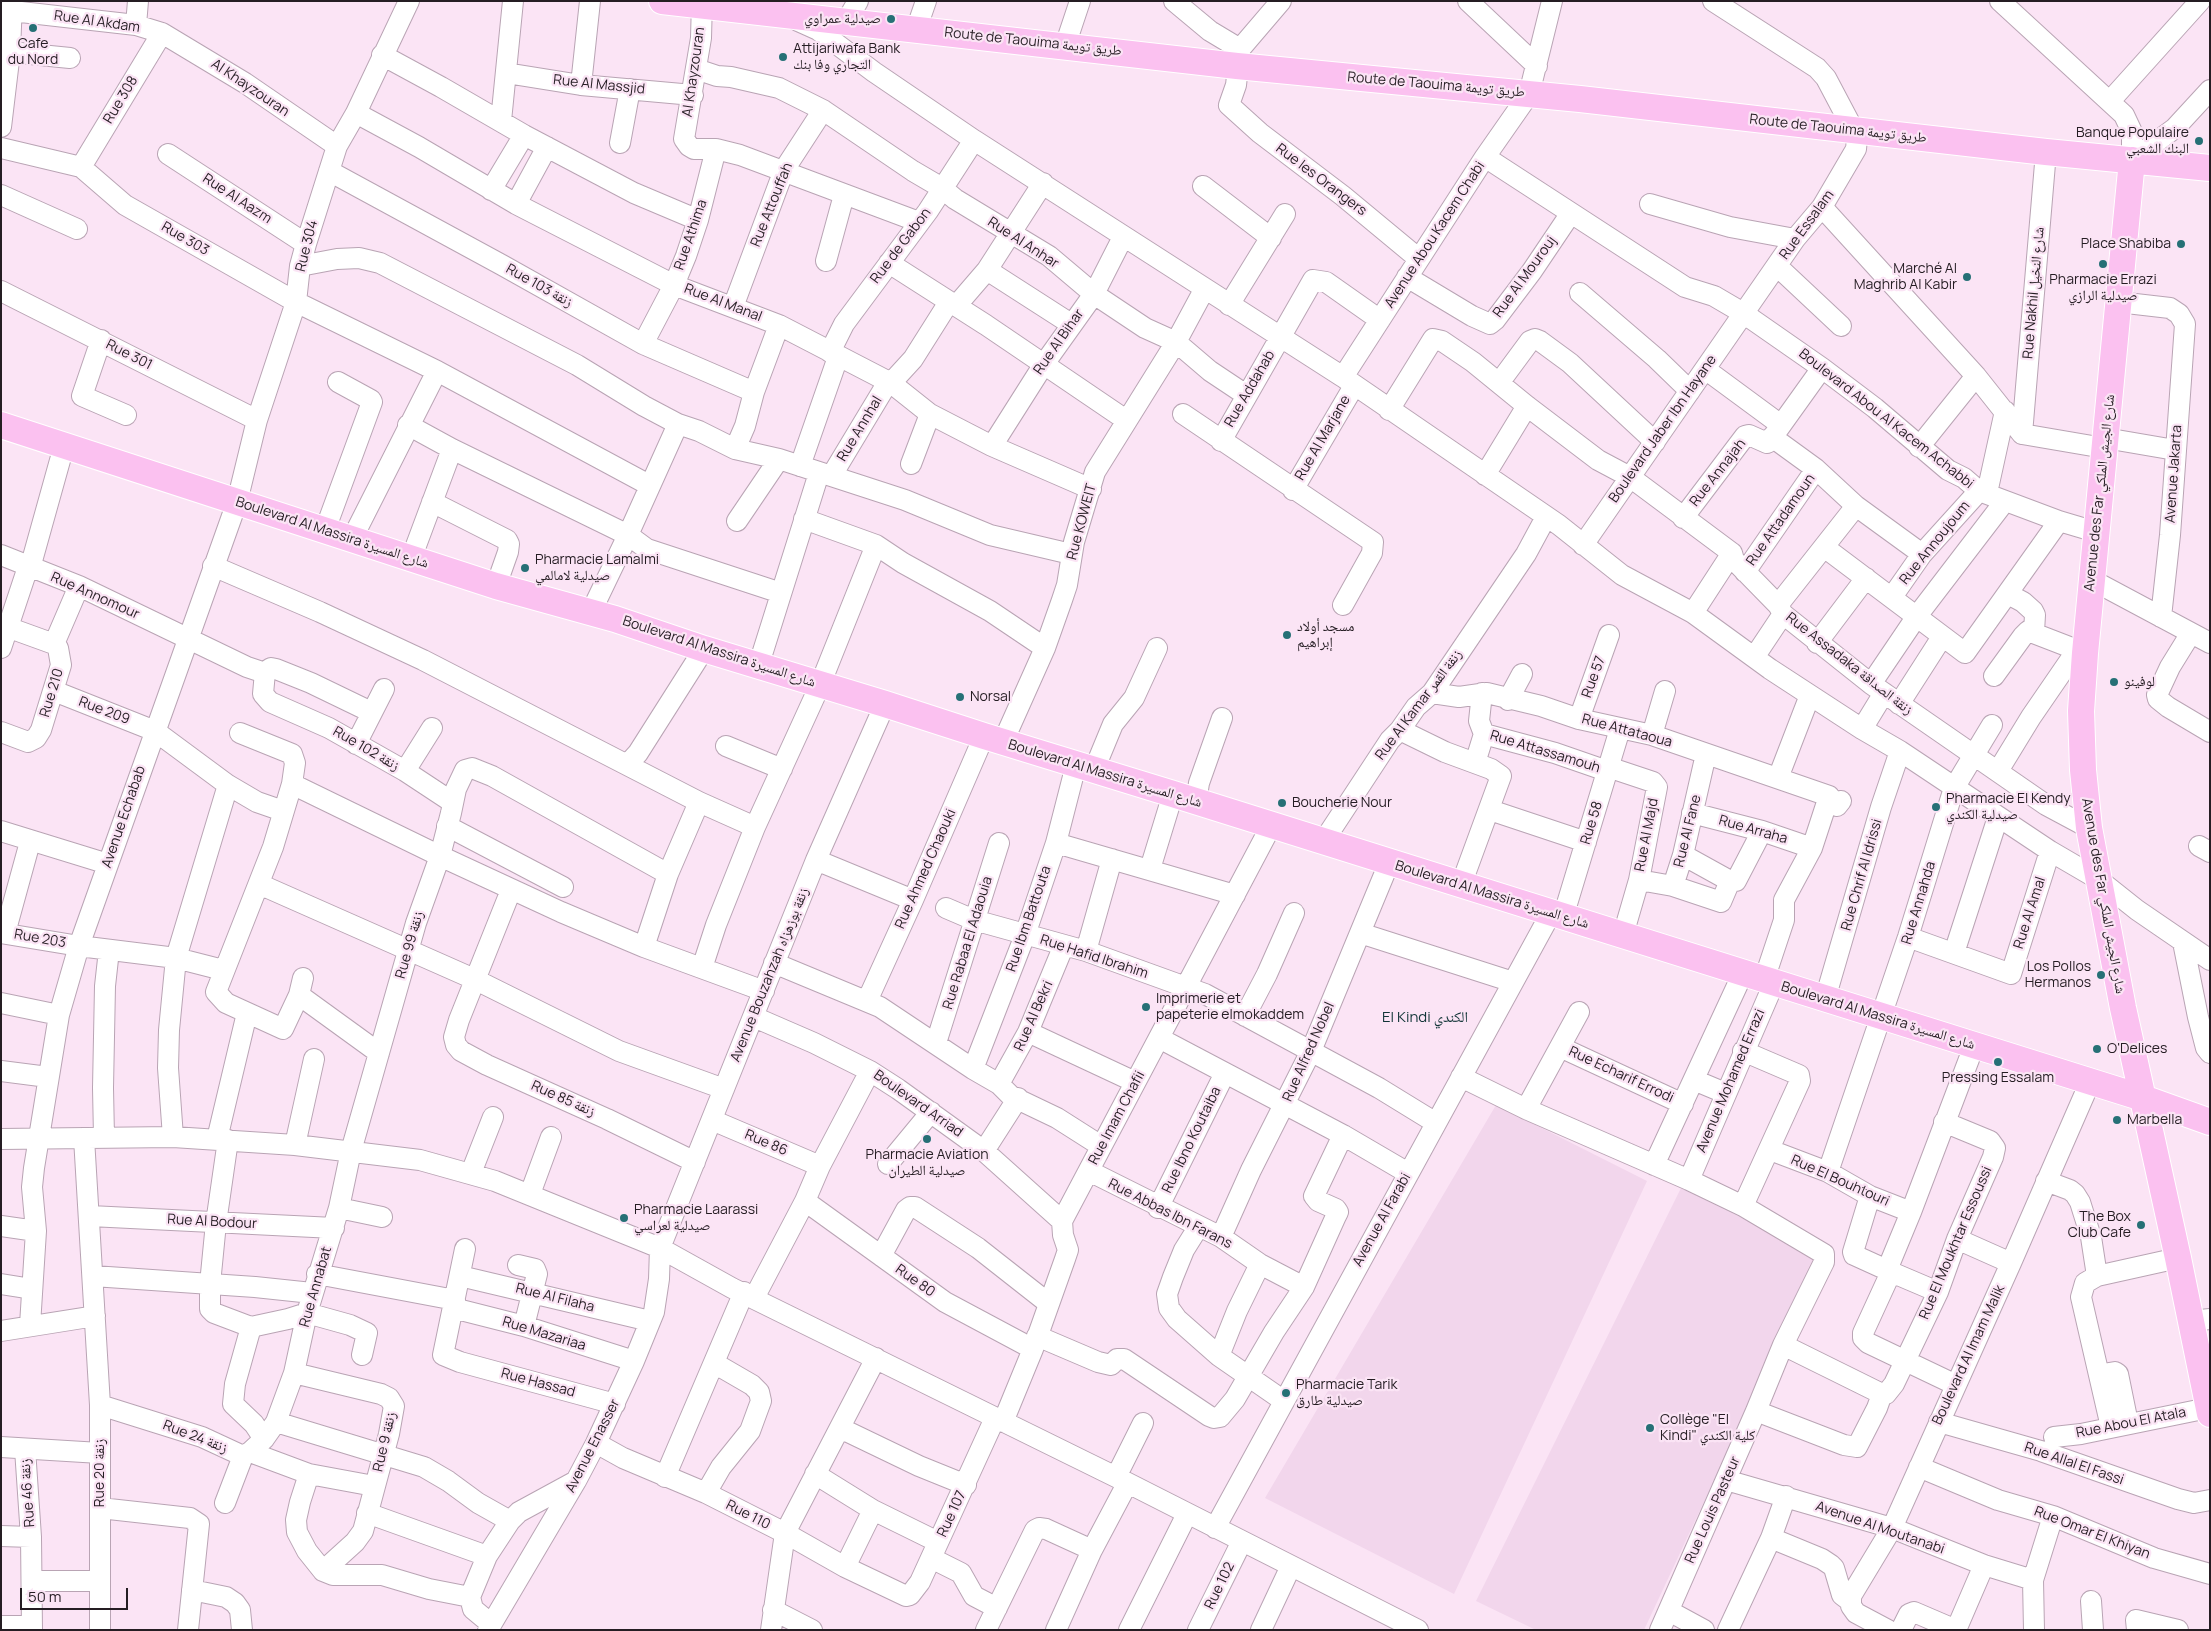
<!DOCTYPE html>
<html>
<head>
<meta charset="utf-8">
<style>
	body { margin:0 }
	#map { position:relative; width:2211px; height:1631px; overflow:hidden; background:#fbe4f5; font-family:Manrope,sans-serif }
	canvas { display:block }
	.frame { position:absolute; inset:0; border:2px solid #251d23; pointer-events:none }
	.scale { position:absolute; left:20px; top:1588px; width:108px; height:22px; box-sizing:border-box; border:2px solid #251d23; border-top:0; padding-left:6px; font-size:15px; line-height:18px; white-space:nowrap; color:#251d23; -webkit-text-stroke:4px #fbe4f5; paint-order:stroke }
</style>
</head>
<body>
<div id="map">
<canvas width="2211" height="1631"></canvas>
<div class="frame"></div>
<div class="scale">50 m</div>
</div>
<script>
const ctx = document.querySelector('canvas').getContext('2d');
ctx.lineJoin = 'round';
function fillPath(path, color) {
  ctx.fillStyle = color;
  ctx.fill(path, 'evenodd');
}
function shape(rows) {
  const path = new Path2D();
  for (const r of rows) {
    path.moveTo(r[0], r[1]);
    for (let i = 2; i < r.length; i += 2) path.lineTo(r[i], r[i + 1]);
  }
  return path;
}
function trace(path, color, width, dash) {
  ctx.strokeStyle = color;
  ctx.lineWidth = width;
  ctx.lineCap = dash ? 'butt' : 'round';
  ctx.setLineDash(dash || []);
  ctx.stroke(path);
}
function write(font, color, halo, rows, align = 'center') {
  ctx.font = font + ' Manrope,"Noto Naskh Arabic",sans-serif';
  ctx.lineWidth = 4.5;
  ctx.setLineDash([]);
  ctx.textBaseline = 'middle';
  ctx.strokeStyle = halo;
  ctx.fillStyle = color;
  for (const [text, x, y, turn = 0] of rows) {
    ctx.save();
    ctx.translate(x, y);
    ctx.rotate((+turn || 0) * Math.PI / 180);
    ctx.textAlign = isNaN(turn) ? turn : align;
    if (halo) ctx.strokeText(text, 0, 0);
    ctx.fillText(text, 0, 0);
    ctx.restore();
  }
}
const built = shape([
	[1496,1105,1647,1181,1454,1594,1265,1498],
	[1681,1188,1819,1256,1644,1630,1536,1630,1476,1601]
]);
const minor = shape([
	[702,1,701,38,684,139,689,146,694,149,716,149,740,155,919,222],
	[1174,1,1210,31,1240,49],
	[1281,1,1240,49,1236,85,1229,105,1260,133,1343,196,1419,259],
	[1468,1,1537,66],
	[2000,1,2124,115,2132,132,2132,160],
	[1,11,12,11,136,25,162,33,245,83,337,146],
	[798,21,818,30,874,72,974,140,1343,377,1559,525,1622,575,1693,613,1770,669,1862,729,1900,751,2050,851,2098,879,2137,910,2210,960],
	[846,22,858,1],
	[136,25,138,1],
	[916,30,926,1],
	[1065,46,1080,1],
	[10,52,70,58],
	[382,55,441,87,524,135,634,193,698,220],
	[696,69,717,76,731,77,779,88,823,110,913,171,942,188,955,199,1049,256,1094,294,1145,328,1176,342,1210,371,1246,395],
	[506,73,581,85,693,95],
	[581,85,590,1],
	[2110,101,2200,1],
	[356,113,419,147,516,204,674,285,779,325,891,383,930,414,992,446,1091,489],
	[501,121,513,1],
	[1,127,10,52,12,1],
	[620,143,630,89],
	[1,148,81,167,125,205,296,302,437,371,649,485],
	[168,154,306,244],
	[1485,157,1685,287,1714,296,1743,313,1822,368,1875,408,1948,470,1964,478,1979,491,2059,521,2096,532],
	[2132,160,2175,128,2210,90],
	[81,167,162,33],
	[329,171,502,265,643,344,754,392],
	[1203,186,1271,238],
	[491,190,524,135],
	[1,195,77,229],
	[516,204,547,147],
	[1650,204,1730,227,1795,239],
	[1822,207,1976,376,2022,434],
	[826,261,844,195],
	[889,263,986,325,1126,420],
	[300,266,337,259,359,258,380,263,577,365,644,406,678,424,699,431,735,449,779,459,905,500,990,535,1071,554],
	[1777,266,1841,326],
	[987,270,1071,324],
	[1407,277,1472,316,1490,324,1495,320,1532,271,1571,213],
	[1,291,257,420],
	[1580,293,1657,359,1690,391],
	[2118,302,2170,308,2179,314,2185,324,2170,535,2161,617],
	[1229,305,1285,214],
	[956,306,987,270,1043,183],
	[733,307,784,170,823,110],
	[101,340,82,396,126,415],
	[643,344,674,285,686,256,698,220,716,149],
	[830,352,844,324,928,211,974,140],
	[1705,369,1781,425],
	[1343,377,1485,157,1529,94,1552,1],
	[891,383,913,359,949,302],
	[1499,383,1530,341,1535,339,1540,341,1570,363,1655,442],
	[1389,410,1433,339,1442,341,1473,362,1527,406,1598,460,1630,477,1732,553,1734,560,1778,605,1783,614,1871,684,2046,805,2089,828],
	[1183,414,1373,542,1372,553,1343,605],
	[408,425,452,449,628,535,647,549,781,593],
	[2022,434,2046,152],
	[2022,434,2104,448],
	[1772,437,1816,469,1856,506,1922,554],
	[2105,438,2175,450],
	[1221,441,1313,280,1326,282,1380,320],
	[992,446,1044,364,1094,294,1123,237],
	[1919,447,1976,376],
	[735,449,745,426,754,392,779,325],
	[911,464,930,414],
	[800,466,838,357],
	[832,475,888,382],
	[1485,475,1527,406],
	[1293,490,1354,386],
	[1987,493,2005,411],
	[432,502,507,540,509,544,508,552,496,586],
	[1683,518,1745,436,1749,435,1767,443,1769,442,1822,368],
	[804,519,876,545,903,563,990,611,1045,648],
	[737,521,779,459],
	[325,530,372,402,371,400,338,382],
	[352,539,437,371],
	[1583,545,1795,239,1822,207,1856,149,1857,138,1854,131,1826,78,1817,68,1713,1],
	[1824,547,1965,653,2059,521],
	[1,555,79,586,247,667,262,672,265,672,271,668,276,669,311,683,371,712],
	[411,559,452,449],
	[213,566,320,612,423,660,699,802,755,827],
	[30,568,64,446],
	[1745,572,1816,469],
	[2092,580,2210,643],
	[2008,594,2023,602,2033,611,2035,615,2034,632],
	[1892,597,1922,554,1979,491],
	[1778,605,1856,506],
	[591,612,628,535,678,424],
	[1693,613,1732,553],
	[7,627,54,644],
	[2191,633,2170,667,2157,695,2158,699,2168,707,2210,732],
	[1817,643,1866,578],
	[1,648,28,567],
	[1755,656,1783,614],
	[759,664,819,473],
	[265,672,263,694,270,702,329,728,405,771,452,802],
	[1994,676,2023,636,2028,631,2085,653],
	[1871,684,1917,616,2005,501],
	[54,691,155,731,228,785,257,802,283,811],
	[1432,693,1459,697,1487,693,1541,706,1579,719,1652,735,1829,796,1837,806,1841,801],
	[1508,700,1522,674],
	[1899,704,1942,637],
	[1579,719,1609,635],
	[1862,729,1884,693],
	[1400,730,1445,752,1491,769,1501,776,1461,885],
	[1,732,28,742,36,738,41,730,61,665,58,648,54,644,79,586],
	[240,733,292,754,295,763,292,784,273,847,216,992,226,1003,283,1029,299,995,303,978],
	[1484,734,1555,753,1607,771],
	[1652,735,1665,691],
	[1003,742,1045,648,1062,600,1067,585,1074,542,1095,472,1176,342,1204,290],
	[356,744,384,689],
	[726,746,782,769],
	[1475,763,1484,734,1479,721,1482,693],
	[628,764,638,753,704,649],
	[1608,767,1653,782,1657,787,1639,880,1623,935],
	[1094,770,1113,724,1134,698,1157,648],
	[405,771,432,728],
	[1998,771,2031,717,2077,650],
	[1778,778,1810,695],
	[292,784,440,856,561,912,644,947,764,991],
	[1196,802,1199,783,1222,718],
	[1490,810,1586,842],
	[1692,813,1762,831,1812,848],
	[447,826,563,887],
	[1,831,108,864],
	[1323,842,1390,740,1400,730,1416,707,1432,693,1526,554,1546,517],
	[1056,843,1235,895],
	[2199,846,2210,852],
	[1683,855,1730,881,1736,881,1762,831],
	[816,860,913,900],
	[1150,869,1173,794],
	[1639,880,1673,886,1683,855,1706,754],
	[259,884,474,979,619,1051,724,1089],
	[1673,886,1721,902,1730,881],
	[511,890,459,1020,454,1037,456,1045,461,1051,487,1065,607,1119,695,1162],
	[946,908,974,920,1086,951,1205,994,1379,1088,1436,1123],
	[1563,917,1620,729],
	[1,933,79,946,176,958,223,970],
	[5,933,30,842],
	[1360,933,1513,982],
	[1908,937,2011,974,2050,851],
	[2183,942,2198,1017,2206,1048,2210,1053],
	[644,947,668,874,699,802],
	[1086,951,1112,859],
	[1954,953,1998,817],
	[774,963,880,1007,973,1069,999,1084,1011,1096,1057,1118,1101,1146],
	[702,968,716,925,755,827,820,685,876,545],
	[1764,980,1784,920,1784,900,1812,848,1829,796],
	[299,995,379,1053],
	[1825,999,1881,807,1900,751],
	[867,1001,913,900,984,736],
	[1,1003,59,1015],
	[1245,1016,1267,974,1294,913],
	[754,1017,814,1043,870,1071,898,1089,984,1151,1062,1221],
	[1028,1032,1135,1082],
	[1159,1038,1343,1135,1408,1173],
	[936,1043,999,843],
	[1560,1047,1683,1104],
	[973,1069,1025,935,1056,843,1076,765],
	[1,1071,48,1077],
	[1461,1077,1526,1109,1689,1180,1743,1206,1824,1254,1824,1262,1783,1345,1756,1411,1660,1630],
	[1694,1080,1725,1093],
	[999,1084,1028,1032,1064,945],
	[1526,1109,1579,1012],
	[712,1120,820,1166],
	[104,1137,103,1088,105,986,109,950],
	[173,1137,168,1068,169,1030,176,958,228,785],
	[84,1138,100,1405,100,1630],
	[1,1139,173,1137,295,1145,420,1160,495,1181,660,1248,732,1288,1116,1477,1418,1630],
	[217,1139,247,1013],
	[228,1140,216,1223,210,1284,210,1309,214,1313,251,1327,288,1319,307,1313,350,1325,367,1333,362,1355],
	[295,1145,314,1059],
	[1770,1150,1828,1172,1870,1196,1911,1212],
	[984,1151,1018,1098],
	[888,1164,931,1112],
	[1654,1165,1743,973],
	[1089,1171,1221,1237,1260,1264,1304,1287],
	[1828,1172,1908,937,1954,788,1992,725],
	[471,1173,493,1117],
	[1689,1180,1774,983],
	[2046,1181,2070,1190,2075,1194,2080,1202,2091,1237,2097,1276,2085,1283,2081,1297,2111,1427],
	[530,1194,551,1137],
	[1870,1196,1853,1252,1854,1255,1887,1270],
	[805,1201,945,1302,1033,1349],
	[1743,1206,1800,1081,1799,1075,1743,1051],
	[339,1208,382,1217],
	[1158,1208,1225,1073],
	[90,1216,334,1228],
	[1,1226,36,1231],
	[1199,1226,1184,1250,1173,1277,1167,1294,1169,1308,1177,1319,1219,1356,1284,1401],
	[1221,1237,1251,1170,1311,1051,1389,863],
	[1957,1239,2011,1263],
	[465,1249,443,1355,460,1362,615,1404],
	[881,1256,906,1210,910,1207,915,1207,978,1248,1048,1303],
	[518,1265,535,1269,537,1274,524,1326],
	[1891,1272,1887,1270,1911,1212,1974,1046],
	[317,1274,455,1300],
	[93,1276,255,1287,312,1293],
	[460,1276,650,1321],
	[2097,1276,2178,1258],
	[1,1284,32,1289],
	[1938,1292,1891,1272,1863,1333,1863,1338,1868,1343,1956,1385],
	[754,1298,805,1201,820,1166,870,1071],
	[453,1308,524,1326,634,1361],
	[2191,1321,2210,1319],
	[30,1325,36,1231,32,1187,34,1168,59,1015,79,946,237,502,257,420,296,302,300,266,306,244,337,146,356,113,409,1],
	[251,1327,235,1384,233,1404,254,1424,264,1439],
	[1,1331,95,1316],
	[1037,1336,1098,1362,1111,1365,1117,1359,1124,1359,1209,1416,1214,1418,1220,1417,1235,1399,1274,1332,1304,1287,1336,1216,1338,1212,1336,1209,1318,1201,1314,1196,1343,1135],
	[1783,1345,1882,1394],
	[1219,1356,1237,1311,1260,1264],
	[294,1373,381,1394,389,1398,394,1406,389,1434,363,1531,355,1542,323,1571,333,1575,382,1575,429,1589,470,1597],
	[2101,1378,2103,1374,2115,1372,2118,1374,2128,1423],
	[100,1405,202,1437,243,1456,250,1452,264,1439,276,1422,294,1373,307,1313,339,1208,351,1151,416,923,440,856,451,813,456,789,465,770,472,768,492,776,668,874],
	[1756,1411,1844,1445,1857,1447,1877,1408,1882,1394,1886,1394,1894,1384,1938,1292,1957,1239,1993,1157,1995,1148,1990,1141,1944,1122],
	[276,1422,424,1467,448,1481,478,1503,510,1521],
	[1003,1422,1033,1349,1065,1259,1068,1250,1063,1235,1062,1221,1271,826],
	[1939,1422,2041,1451,2178,1499,2194,1503,2210,1500],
	[840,1428,919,1466,966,1485],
	[2054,1437,2081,1434,2208,1408],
	[596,1443,623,1458,706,1493,785,1533,845,1567,906,1596,910,1595,920,1582,995,1418],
	[1,1447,100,1453],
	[25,1449,31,1537,32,1630],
	[250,1452,309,1474,374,1486],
	[1919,1467,1998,1500,2053,1516,2154,1558,2210,1574],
	[309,1474,300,1502,296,1520,297,1532,307,1551,323,1571],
	[815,1474,873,1510,938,1542],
	[665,1477,744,1292],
	[1116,1477,1143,1423],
	[1726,1480,1892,1528,1984,1565,2033,1580],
	[706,1493,721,1467,750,1431,761,1401,759,1392,752,1385,714,1363],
	[225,1503,243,1456],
	[100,1508,190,1518,199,1524,188,1630],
	[367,1513,487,1556],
	[1215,1528,1551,913],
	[1,1536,31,1537],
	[1771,1538,1822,1559,1831,1565,1834,1568,1842,1595,1850,1601],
	[931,1558,961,1573,974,1596,997,1608],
	[845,1567,873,1510],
	[33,1581,100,1581],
	[192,1590,226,1597,235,1603,240,1610,242,1630],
	[2091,1601,2093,1630],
	[773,1610,812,1630],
	[1669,1611,1704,1630],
	[491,1624,473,1609,470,1597,487,1556,510,1521,519,1512,576,1481],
	[1,1626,32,1626],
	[488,1630,576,1481,596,1443,634,1361,654,1312,659,1279,660,1248,816,860,885,704],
	[771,1630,785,1533,876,1358],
	[986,1630,1035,1530,1039,1528,1046,1529,1092,1550],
	[1056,1630,1092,1550,1127,1484],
	[1129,1630,1187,1514],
	[1198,1630,1242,1541],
	[1261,1630,1291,1566],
	[1728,1630,1771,1538,1786,1496],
	[1888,1630,1856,1613,1851,1606,1851,1596,1892,1528,2011,1263,2090,1082],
	[1901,1630,1909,1614,1914,1612,1956,1630],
	[1956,1630,1984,1565],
	[2034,1630,2033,1580,2053,1516],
	[2137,1630,2136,1620,2178,1630]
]);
const major = shape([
	[662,1,1237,66,1580,99,2046,152,2210,168],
	[2132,160,2085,653,2081,711,2083,770,2089,828,2123,1008,2178,1258,2210,1414],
	[1,425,496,586,615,619,704,649,885,704,984,736,1173,794,2143,1098,2210,1122]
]);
const markers = [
	[891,19,5,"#267076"],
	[33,28,5,"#267076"],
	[783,57,5,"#267076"],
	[2199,141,5,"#267076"],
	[2181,244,5,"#267076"],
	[2103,264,5,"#267076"],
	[1967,277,5,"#267076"],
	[525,568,5,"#267076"],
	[1287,635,5,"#267076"],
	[2114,682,5,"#267076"],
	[960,697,5,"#267076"],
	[1282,803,5,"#267076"],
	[1936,807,5,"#267076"],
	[2101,975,5,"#267076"],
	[1146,1007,5,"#267076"],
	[2097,1049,5,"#267076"],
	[1998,1062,5,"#267076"],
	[2117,1120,5,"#267076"],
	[927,1139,5,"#267076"],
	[624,1218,5,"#267076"],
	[2141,1225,5,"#267076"],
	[1286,1393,5,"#267076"],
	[1650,1428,5,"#267076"]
];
const poiNames = [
	["صيدلية عمراوي",881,19,"right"],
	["Cafe",33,44,"center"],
	["du Nord",33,60,"center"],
	["Attijariwafa Bank",793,49],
	["التجاري وفا بنك",793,65],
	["Banque Populaire",2189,133,"right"],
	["البنك الشعبي",2189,149,"right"],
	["Place Shabiba",2171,244,"right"],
	["Marché Al",1957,269,"right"],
	["Maghrib Al Kabir",1957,285,"right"],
	["Pharmacie Errazi",2103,280,"center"],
	["صيدلية الرازي",2103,296,"center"],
	["Pharmacie Lamalmi",535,560],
	["صيدلية لامالمي",535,576],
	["مسجد أولاد",1297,627],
	["إبراهيم",1297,643],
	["لوفينو",2124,682],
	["Norsal",970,697],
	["Pharmacie El Kendy",1946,799],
	["صيدلية الكندي",1946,815],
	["Boucherie Nour",1292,803],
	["Los Pollos",2091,967,"right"],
	["Hermanos",2091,983,"right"],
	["Imprimerie et",1156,999],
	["papeterie elmokaddem",1156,1015],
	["O'Delices",2107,1049],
	["Pressing Essalam",1998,1078,"center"],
	["Marbella",2127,1120],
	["Pharmacie Aviation",927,1155,"center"],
	["صيدلية الطيران",927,1171,"center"],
	["Pharmacie Laarassi",634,1210],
	["صيدلية لعراسي",634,1226],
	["The Box",2131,1217,"right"],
	["Club Cafe",2131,1233,"right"],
	["Pharmacie Tarik",1296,1385],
	["صيدلية طارق",1296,1401],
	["Collège \"El",1660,1420],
	["Kindi\" كلية الكندي",1660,1436]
];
const streetNames = [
	["Rue Al Akdam",97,22,8],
	["Route de Taouima طريق تويمة",1033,42,6],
	["Al Khayzouran",694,72,-82],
	["Rue Al Massjid",599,85,6],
	["Route de Taouima طريق تويمة",1436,85,5],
	["Al Khayzouran",250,88,34],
	["Rue 308",121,100,-59],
	["Route de Taouima طريق تويمة",1838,129,6],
	["Rue les Orangers",1321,180,37],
	["Rue Al Aazm",237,199,33],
	["Rue Attouffah",772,205,-68],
	["Rue Essalam",1807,225,-54],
	["Rue Athima",691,235,-71],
	["Avenue Abou Kacem Chabi",1435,235,-57],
	["Rue 303",185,239,30],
	["Rue Al Anhar",1023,243,33],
	["Rue 304",307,246,-76],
	["Rue de Gabon",901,246,-53],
	["Rue Al Mourouj",1525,277,-54],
	["Rue 103 زنقة",539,286,29],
	["Rue Nakhil شارع النخيل",2034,293,-85],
	["Rue Al Manal",723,303,21],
	["Rue Al Bihar",1059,342,-55],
	["Rue 301",129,355,27],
	["Rue Addahab",1250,389,-60],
	["Boulevard Abou Al Kacem Achabbi",1886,419,38],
	["Rue Annhal",860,429,-59],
	["Boulevard Jaber Ibn Hayane",1663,429,-55],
	["Rue Al Marjane",1323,438,-60],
	["Rue Annajah",1718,473,-52],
	["Avenue Jakarta",2174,474,-86],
	["Avenue des Far شارع الجيش الملكي",2100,493,-84],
	["Rue Attadamoun",1781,520,-55],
	["Rue KOWEIT",1082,522,-75],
	["Boulevard Al Massira شارع المسيرة",332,533,18],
	["Rue Annoujoum",1935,543,-51],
	["Rue Annomour",95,596,24],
	["Boulevard Al Massira شارع المسيرة",719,652,18],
	["Rue Assadaka زنقة الصداقة",1849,664,38],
	["Rue 57",1594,677,-70],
	["Rue 210",52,693,-73],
	["Rue Al Kamar زنقة القمر",1419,705,-53],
	["Rue 209",104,711,21],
	["Rue Attataoua",1627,731,15],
	["Rue 102 زنقة",366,749,30],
	["Rue Attassamouh",1545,752,17],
	["Boulevard Al Massira شارع المسيرة",1105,774,17],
	["Avenue Echabab",124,817,-71],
	["Rue 58",1592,823,-73],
	["Rue Arraha",1753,830,16],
	["Rue Al Fane",1688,831,-76],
	["Rue Al Majd",1647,835,-79],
	["Rue Ahmed Chaouki",926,869,-66],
	["Rue Chrif Al Idrissi",1862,875,-74],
	["Boulevard Al Massira شارع المسيرة",1492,895,17],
	["Avenue des Far شارع الجيش الملكي",2103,896,80],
	["Rue Annahda",1919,903,-73],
	["Rue Al Amal",2030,913,-72],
	["Rue Ibm Battouta",1029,919,-71],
	["Rue 203",40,939,10],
	["Rue Rabaa El Adaouia",968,943,-73],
	["Rue 99 زنقة",410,945,-74],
	["Rue Hafid Ibrahim",1094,957,18],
	["Avenue Bouzahzah زنقة بوزهزاه",770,975,-68],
	["Rue Al Bekri",1034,1016,-66],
	["Boulevard Al Massira شارع المسيرة",1878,1016,17],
	["Rue Alfred Nobel",1309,1052,-66],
	["Rue Echarif Errodi",1621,1075,25],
	["Avenue Mohamed Errazi",1731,1081,-67],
	["Rue 85 زنقة",563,1099,24],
	["Boulevard Arriad",918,1104,35],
	["Rue Imam Chafii",1117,1118,-62],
	["Rue Ibno Koutaiba",1192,1140,-64],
	["Rue 86",766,1143,23],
	["Rue El Bouhtouri",1840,1181,24],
	["Rue Abbas Ibn Farans",1170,1214,27],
	["Avenue Al Farabi",1382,1220,-61],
	["Rue Al Bodour",212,1222,3],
	["Rue El Moukhtar Essoussi",1956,1243,-67],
	["Rue 80",915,1281,35],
	["Rue Annabat",316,1287,-74],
	["Rue Al Filaha",555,1298,14],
	["Rue Mazariaa",544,1334,17],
	["Boulevard Al Imam Malik",1969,1355,-65],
	["Rue Hassad",538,1383,15],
	["Rue Abou El Atala",2131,1423,-11],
	["Rue 24 زنقة",195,1437,21],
	["Rue 9 زنقة",385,1442,-77],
	["Avenue Enasser",593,1446,-63],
	["Rue Allal El Fassi",2074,1464,19],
	["Rue 20 زنقة",100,1473,-90],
	["Rue 46 زنقة",28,1493,-94],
	["Rue Louis Pasteur",1713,1510,-66],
	["Rue 107",952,1514,-65],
	["Rue 110",748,1515,27],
	["Avenue Al Moutanabi",1880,1528,19],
	["Rue Omar El Khiyan",2092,1533,21],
	["Rue 102",1220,1586,-64]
];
const neighbourhoodNames = [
	["El Kindi الكندي",1425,1018]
];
fillPath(built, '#f2d6ec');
trace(minor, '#b9a4b4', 22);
trace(major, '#fff', 28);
trace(minor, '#fff', 20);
trace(major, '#fbc1f0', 26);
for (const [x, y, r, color] of markers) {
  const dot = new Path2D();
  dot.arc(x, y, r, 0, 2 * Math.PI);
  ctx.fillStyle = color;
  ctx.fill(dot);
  trace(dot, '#fbe4f5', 2);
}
write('14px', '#251d23', '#fbe4f5', poiNames, 'left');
write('14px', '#251d23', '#fbe4f5', streetNames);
write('15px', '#113437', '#fbe4f5', neighbourhoodNames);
</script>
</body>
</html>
